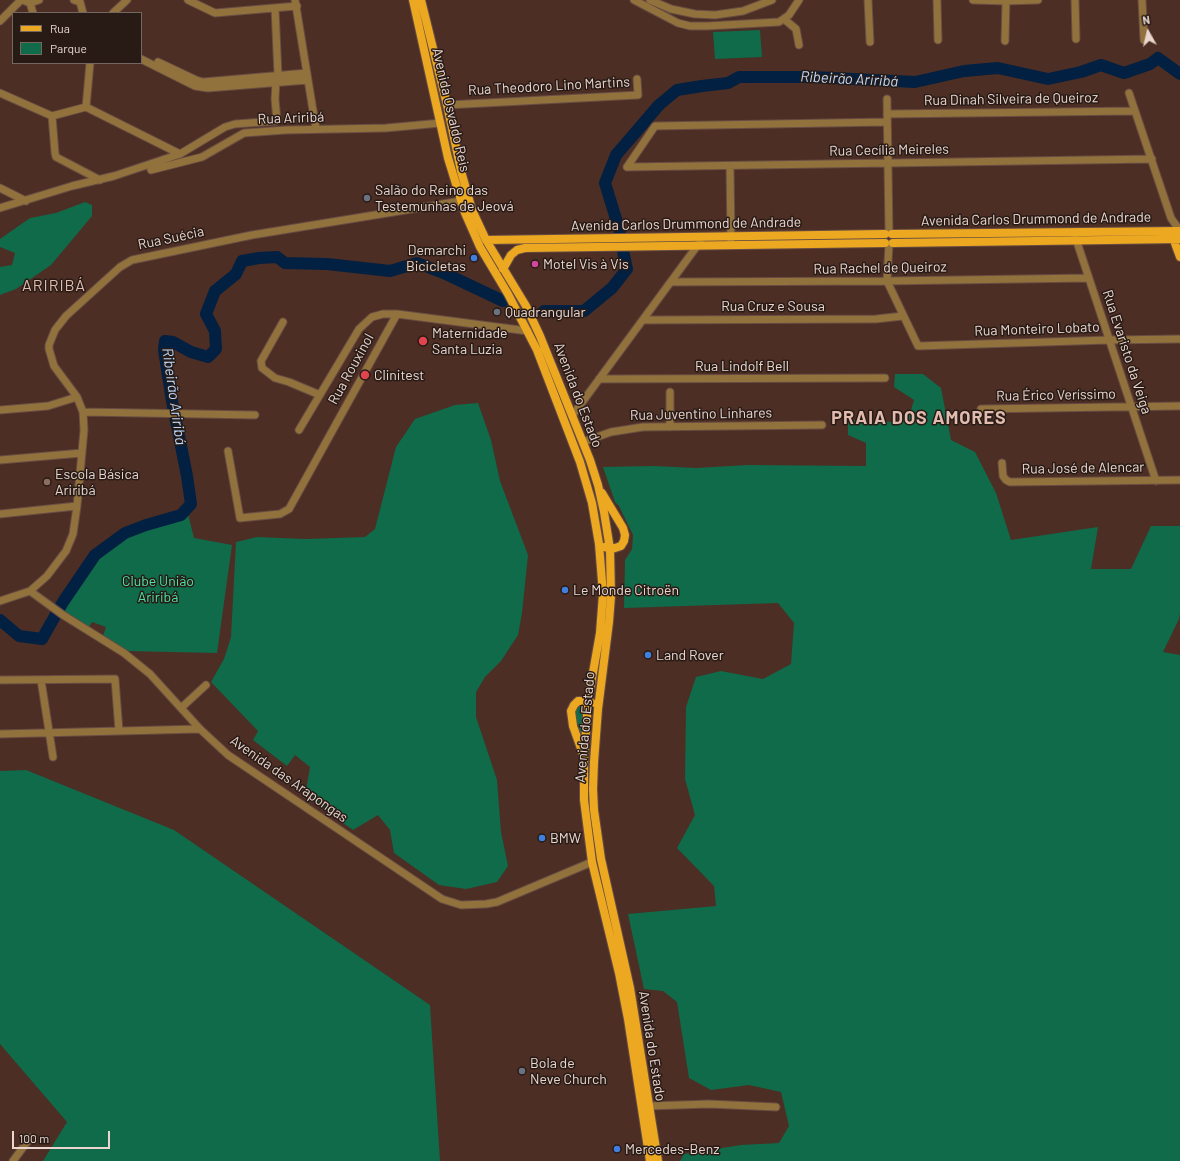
<!DOCTYPE html>
<html>
<head>
<meta charset="utf-8">
<style>
	body { margin:0 }
	#map { position:relative; width:1180px; height:1161px; overflow:hidden; background:#4c2e24; font-family:Barlow,sans-serif }
	canvas { display:block }
	.legend { position:absolute; left:12px; top:12px; width:130px; height:52px; box-sizing:border-box; background:#281b16; border:1px solid #766660; margin:0; padding:5px 7px; list-style:none; font-size:12px; color:#ead6cf }
	.legend li { display:flex; align-items:center; gap:8px; height:20px }
	.legend b { width:20px; border:1px solid #766660 }
	.north { position:absolute; left:1128px; top:12px; width:40px; height:40px; -webkit-text-stroke:3px #281b16; paint-order:stroke; rotate:352deg; font-size:11px; font-weight:700; line-height:16px; text-align:center; color:#ead6cf }
	.north::after { content:''; display:block; margin:auto; width:14px; height:18px; background:#ead6cf; clip-path:polygon(50% 0,100% 100%,50% 72%,0 100%) }
	.scale { position:absolute; left:12px; top:1131px; width:98px; height:18px; box-sizing:border-box; border:2px solid #ead6cf; border-top:0; padding-left:5px; font-size:12px; line-height:14px; white-space:nowrap; color:#ead6cf; -webkit-text-stroke:3px #281b16; paint-order:stroke }
</style>
</head>
<body>
<div id="map">
<canvas width="1180" height="1161"></canvas>
<ul class="legend">
<li><b style="height:5px;background:#eba820"></b>Rua</li>
<li><b style="height:11px;background:#0f6b4a"></b>Parque</li>
</ul>
<div class="north">N</div>
<div class="scale">100 m</div>
</div>
<script>
const ctx = document.querySelector('canvas').getContext('2d');
ctx.lineJoin = 'round';
function fillPath(path, color) {
  ctx.fillStyle = color;
  ctx.fill(path, 'evenodd');
}
function shape(rows) {
  const path = new Path2D();
  for (const r of rows) {
    path.moveTo(r[0], r[1]);
    for (let i = 2; i < r.length; i += 2) path.lineTo(r[i], r[i + 1]);
  }
  return path;
}
function trace(path, color, width, dash) {
  ctx.strokeStyle = color;
  ctx.lineWidth = width;
  ctx.lineCap = dash ? 'butt' : 'round';
  ctx.setLineDash(dash || []);
  ctx.stroke(path);
}
function write(font, color, halo, rows, align = 'center') {
  ctx.font = font + ' Barlow,sans-serif';
  ctx.lineWidth = 3;
  ctx.setLineDash([]);
  ctx.textBaseline = 'middle';
  ctx.strokeStyle = halo;
  ctx.fillStyle = color;
  for (const [text, x, y, turn = 0] of rows) {
    ctx.save();
    ctx.translate(x, y);
    ctx.rotate((+turn || 0) * Math.PI / 180);
    ctx.textAlign = isNaN(turn) ? turn : align;
    if (halo) ctx.strokeText(text, 0, 0);
    ctx.fillText(text, 0, 0);
    ctx.restore();
  }
}
const green = shape([
	[760,30,762,57,715,59,713,32],
	[85,202,92,205,92,216,51,265,16,289,0,295,0,267,12,265,15,253,0,247,0,239,30,218,56,213],
	[895,374,923,374,941,388,951,440,975,452,996,493,1011,540,1098,527,1091,569,1131,569,1151,526,1180,526,1180,612,1179,619,1163,652,1180,655,1180,1161,680,1161,684,1154,741,1145,779,1143,789,1126,781,1092,749,1085,711,1090,689,1078,677,1002,663,991,644,989,628,914,716,906,714,886,677,848,695,815,685,779,686,707,696,677,721,671,763,679,791,664,794,623,778,603,624,608,625,560,632,549,633,535,619,506,615,502,603,467,654,466,696,468,747,465,866,466,866,443,848,435,848,420,895,422,911,410,914,400,894,387],
	[478,403,491,440,500,481,528,555,522,613,518,635,501,661,485,677,476,692,476,717,497,780,501,832,508,866,497,882,466,889,439,885,394,853,390,830,378,815,353,830,305,796,310,767,295,755,287,766,253,740,258,731,211,682,224,659,231,637,236,542,257,537,306,539,365,537,375,529,396,447,415,419,455,405],
	[188,514,194,538,232,545,217,653,126,651,103,636,106,627,92,622,89,627,62,610,98,558,126,536,147,527],
	[585,704,581,737,575,722,574,711,578,705],
	[26,770,174,830,430,1005,440,1161,43,1161,67,1122,0,1044,0,771]
]);
const river = shape([
	[620,232,605,183,616,155,659,105,677,90,702,86,728,83,739,77,812,77,915,82,964,71,998,68,1048,79,1081,72,1101,65,1124,73,1150,64,1158,58,1180,74],
	[544,311,584,311,612,288,627,269,623,251],
	[0,620,19,636,42,639,63,602,95,555,125,533,146,525,181,515,191,504,187,476,172,401,164,350,165,341,173,342,191,352,208,357,216,349,215,331,206,314,215,291,236,274,242,261,259,258,277,257,285,263,327,264,390,271,417,263,446,274,503,301]
]);
const minor = shape([
	[23,0,30,3,39,0],
	[74,0,80,2,83,13],
	[188,0,215,13,297,6],
	[295,0,316,129],
	[634,0,678,23,690,26,707,26,779,22,789,15,799,0],
	[650,0,671,9,695,14,715,15,743,11,772,0],
	[868,0,870,42],
	[937,0,938,40],
	[973,0,1006,1,1038,0],
	[1075,0,1076,39],
	[1142,0,1144,40],
	[30,3,33,13],
	[113,13,127,0],
	[784,19,796,29,799,45],
	[0,21,21,0],
	[1005,41,1006,0],
	[141,59,195,86,201,87,208,88,308,80],
	[158,62,196,80,203,82,307,73],
	[0,93,52,116,55,153,56,157,100,180],
	[1129,93,1171,218,1180,231],
	[887,99,889,233],
	[447,105,638,95,637,79],
	[86,107,180,154],
	[887,114,1135,111],
	[52,116,86,107,90,63],
	[730,166,731,242],
	[627,167,1152,159],
	[627,167,655,126,887,122],
	[151,170,202,157,244,133,286,130,386,128,441,123],
	[0,188,26,201],
	[0,208,72,186,114,176,180,154,225,127,235,124,277,121,275,99,276,82,278,75,275,8],
	[1075,236,1156,481],
	[889,244,887,281,918,346,1109,340,1180,339],
	[671,282,887,281,1088,278],
	[643,320,876,319,903,316],
	[283,322,261,361,262,368,275,378,289,382,320,395],
	[599,379,885,378],
	[670,392,670,427],
	[981,409,1180,406],
	[0,410,48,406,77,397],
	[83,412,255,415],
	[572,416,700,242],
	[299,430,359,329,372,317,383,314,397,314],
	[583,442,611,432,643,427,822,425],
	[228,451,240,518,280,514,289,509,397,314,528,331],
	[0,460,82,453],
	[1002,463,1003,476,1006,480,1010,482,1180,480],
	[0,514,77,506],
	[30,591,47,576,66,551,73,534,77,506,84,430,83,412,77,397,54,366,49,349,49,345,55,330,66,316,120,267,132,260,252,235,461,201],
	[0,601,30,591,63,615,124,653,150,674,200,729,228,755,442,899,461,905,486,904,497,902,592,862],
	[0,680,115,679,119,731],
	[41,680,53,757],
	[181,708,206,685],
	[0,734,200,729],
	[649,1106,709,1104,776,1107],
	[13,1161,30,1138]
]);
const major = shape([
	[413,0,448,158,465,213,480,247,508,294,537,350,580,462,592,503,599,544,603,594,600,633,588,701,584,759,584,800,592,862,619,973,628,1019,650,1161],
	[421,0,447,105,461,171,472,210,486,240,526,306,540,336,590,460,598,485,604,512,610,549,611,596,609,622,598,709,594,762,593,789,594,810,601,859,630,988,658,1161],
	[892,234,1180,231],
	[1172,235,1180,257],
	[486,240,885,234],
	[893,243,1180,239],
	[503,269,511,255,517,250,525,248,885,243],
	[602,493,623,528,625,535,624,541,621,546,615,548,610,549,605,547],
	[583,754,573,726,571,711,574,705,578,701,588,701,592,703]
]);
const markers = [
	[367,198,4,"#6b7280"],
	[474,258,4,"#3f7fe0"],
	[535,264,4,"#d1479c"],
	[497,312,4,"#6b7280"],
	[423,341,5,"#e0444e"],
	[365,375,5,"#e0444e"],
	[47,482,4,"#8d6e63"],
	[565,590,4,"#3f7fe0"],
	[648,655,4,"#3f7fe0"],
	[542,838,4,"#3f7fe0"],
	[522,1071,4,"#6b7280"],
	[617,1149,4,"#3f7fe0"]
];
const streetNames = [
	["Rua Theodoro Lino Martins",549,86,-3],
	["Rua Dinah Silveira de Queiroz",1011,99,-1],
	["Avenida Osvaldo Reis",451,110,77],
	["Rua Ariribá",291,118,-2],
	["Rua Cecília Meireles",889,150,-1],
	["Avenida Carlos Drummond de Andrade",1036,219,-1],
	["Avenida Carlos Drummond de Andrade",686,224,-1],
	["Rua Suécia",171,238,-12],
	["Rua Rachel de Queiroz",880,268,-1],
	["Rua Cruz e Sousa",773,306],
	["Rua Monteiro Lobato",1037,329,-2],
	["Rua Evaristo da Veiga",1127,352,72],
	["Rua Lindolf Bell",742,366],
	["Rua Rouxinol",351,369,-61],
	["Avenida do Estado",578,395,69],
	["Rua Érico Veríssimo",1056,395,-1],
	["Rua Juventino Linhares",701,414,-1],
	["Rua José de Alencar",1083,468,-1],
	["Avenida do Estado",585,727,-85],
	["Avenida das Arapongas",289,779,35],
	["Avenida do Estado",652,1046,81]
];
const poiNames = [
	["Salão do Reino das",375,190],
	["Testemunhas de Jeová",375,206],
	["Demarchi",466,250,"right"],
	["Bicicletas",466,266,"right"],
	["Motel Vis à Vis",543,264],
	["Quadrangular",505,312],
	["Maternidade",432,333],
	["Santa Luzia",432,349],
	["Clinitest",374,375],
	["Escola Básica",55,474],
	["Ariribá",55,490],
	["Le Monde Citroën",573,590],
	["Land Rover",656,655],
	["BMW",550,838],
	["Bola de",530,1063],
	["Neve Church",530,1079],
	["Mercedes-Benz",625,1149]
];
const parkNames = [
	["Clube União",158,581],
	["Ariribá",158,597]
];
const waterNames = [
	["Ribeirão Ariribá",849,79,3],
	["Ribeirão Ariribá",174,396,82]
];
const quarterNames = [
	["ARIRIBÁ",54,286]
];
const districtNames = [
	["PRAIA DOS AMORES",919,418]
];
fillPath(green, '#0f6b4a');
trace(river, '#022042', 12);
trace(minor, '#684c43', 9);
trace(major, '#684c43', 10);
trace(minor, '#91713c', 7);
trace(major, '#eba820', 8);
for (const [x, y, r, color] of markers) {
  const dot = new Path2D();
  dot.arc(x, y, r, 0, 2 * Math.PI);
  ctx.fillStyle = color;
  ctx.fill(dot);
  trace(dot, '#281b16', 1.5);
}
write('14px', '#ead6cf', '#281b16', streetNames);
write('14px', '#ead6cf', '#281b16', poiNames, 'left');
write('14px', '#4ee2a7', '#281b16', parkNames);
write('italic 15px', '#bad8fc', '#281b16', waterNames);
ctx.letterSpacing = '1px';
write('16px', '#e1bbad', '#281b16', quarterNames);
ctx.letterSpacing = '0px';
ctx.letterSpacing = '1px';
write('bold 18px', '#e1bbad', '#281b16', districtNames);
ctx.letterSpacing = '0px';
</script>
</body>
</html>
